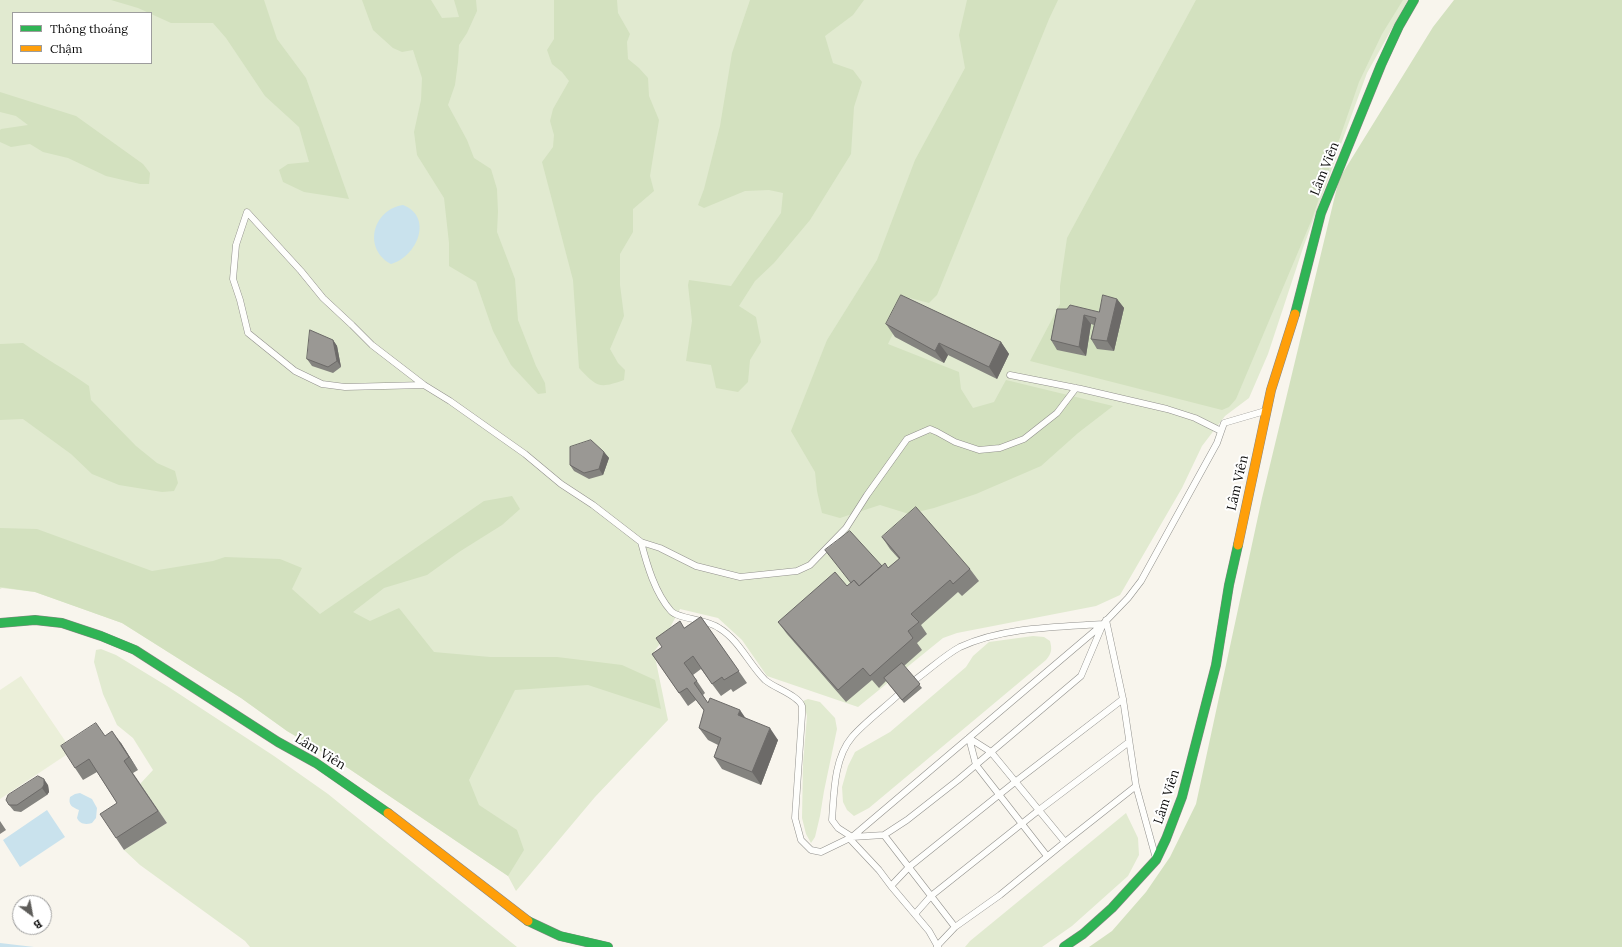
<!DOCTYPE html>
<meta charset="utf-8">
<style>
body{margin:0}
#map{position:relative;width:1622px;height:947px;overflow:hidden;background:#f8f5ed;font-family:Lora,serif}
canvas{display:block}
.legend{position:absolute;left:12px;top:12px;width:140px;height:52px;box-sizing:border-box;background:#fff;border:1px solid #9d9d9d;margin:0;padding:5px 7px;list-style:none;font-size:12px;color:#0a0a0a}
.legend li{display:flex;align-items:center;gap:8px;height:20px}
.legend b{width:20px;border:1px solid #9d9d9d}
.north{position:absolute;left:12px;top:895px;width:40px;height:40px;box-sizing:border-box;background:#fff;border:1px solid #9d9d9d;border-radius:50%;rotate:148deg;font-size:11px;font-weight:700;line-height:16px;text-align:center;color:#0a0a0a}
.north::after{content:'';display:block;margin:auto;width:14px;height:18px;background:#5d5c59;clip-path:polygon(50% 0,100% 100%,50% 72%,0 100%)}
</style>
<div id="map">
<canvas width="1622" height="947"></canvas>
<ul class="legend">
<li><b style="height:5px;background:#30b455"></b>Thông thoáng</li>
<li><b style="height:5px;background:#ff9f0a"></b>Chậm</li>
</ul>
<div class="north">B</div>
</div>
<script>
const context = document.querySelector('canvas').getContext('2d');
context.lineJoin = 'round';
function fillPath(path, color) {
  context.fillStyle = color;
  context.fill(path, 'evenodd');
}
function stroke(path, color, width, dash) {
  context.strokeStyle = color;
  context.lineWidth = width;
  context.lineCap = dash ? 'butt' : 'round';
  context.setLineDash(dash || []);
  context.stroke(path);
}
function label(font, color, halo, rows, align = 'center') {
  context.font = font + ' Lora,serif';
  context.lineWidth = 4;
  context.setLineDash([]);
  context.textBaseline = 'middle';
  context.strokeStyle = halo;
  context.fillStyle = color;
  for (const [text, x, y, turn = 0] of rows) {
    context.save();
    context.translate(x, y);
    context.rotate((+turn || 0) * Math.PI / 180);
    context.textAlign = isNaN(turn) ? turn : align;
    if (halo) context.strokeText(text, 0, 0);
    context.fillText(text, 0, 0);
    context.restore();
  }
}
const green = new Path2D(`
 M0,0H1408L1367,73L1303,248L1268,354L1249,398L1225,416L1202,446L1182,488L1120,595L1096,606L957,633L943,638L858,707L767,676L742,640L718,618L680,609L666,635L654,652L668,720L595,797L516,891L508,876L339,762L287,731L241,698L122,623L35,592L2,588L0,589ZM13,13H151V63H13Z
 M1033,636L1044,637L1050,641C1052,649 1052,653 1046,660L869,808L854,816L847,810L843,802L842,787L848,766L855,752L890,732L966,667L973,656L989,642Z
 M101,649L116,655L167,686L274,756L328,794L517,947H250L245,941L140,865L124,850L167,823L140,784L153,770L133,738L117,725L103,694L94,662L96,650Z
 M808,699L820,702L835,718L837,729L824,791L820,816L815,837L811,843L806,834L802,818L803,764L807,716L803,701Z
 M1126,813L1138,838L1139,855L1128,876L1072,926L1042,947H965L970,941Z`);
const forest = new Path2D(`
 M111,0H264L277,39L306,78L349,199L304,192L283,182L279,170L288,164L309,162L299,127L265,96L226,38L213,23H171L138,8Z
 M362,0H431L442,18L459,17L454,0H476L477,11L467,33L459,45L458,62L455,85L448,105L467,140L474,158L491,169L497,189L498,212L497,232L515,279L518,320L536,366L545,383L546,393L538,394L511,365L493,331L476,282L449,266V243L444,198L417,155L414,132L421,100L422,78L413,50L402,52L393,48L373,30Z
 M554,0H617L618,13L630,34L627,42L628,59L639,68L648,78L649,96L659,120L650,176L654,191L633,209V232L620,254V285L624,316L610,349L618,363L625,370L624,380C599,389 597,387 579,368L573,280L542,162L553,147L554,135L550,121L553,109L569,81L562,72L552,64L547,50L554,39Z
 M750,0H864L853,15L825,36L833,63L853,70L862,82L854,107L851,154L810,220L774,263L755,281L739,306L756,317L761,342L750,360L748,382L738,392L716,388L711,365L686,361L692,321L688,285L689,280L731,286L781,213L783,193L769,190L745,191L704,208L698,205L704,189L720,126L732,53Z
 M967,0H1058L1049,19L937,295L929,303L910,298L888,344L959,372L961,389L973,408L994,402L1006,380L1113,406L1078,433L1041,466L976,494L934,508L909,514L880,505L840,518L822,513L817,491L815,472L791,431L827,340L877,260L915,160L965,68L959,35Z
 M1196,0H1403L1382,34L1359,82L1312,219L1236,399L1229,407L1222,410L1030,361L1060,304V286L1067,238Z
 M1454,0H1622V947H1089L1112,931L1146,892L1170,857L1196,804L1262,498L1339,179L1433,27Z
 M0,92L76,116L143,164L150,173L149,184H140L106,176L68,158L43,152L30,144L11,147L0,142V130L1,129L28,125L16,116L0,112Z
 M23,343C44,358 67,370 89,386L91,400L136,446L157,463L175,471L178,483L174,491L162,492L119,485L92,474L71,454L23,419L0,420V344Z
 M512,496L520,509L502,525L459,552L427,575L384,588L353,612L370,621L399,608L434,652L490,657H557L622,665L655,680L661,709L588,685L515,690L469,780L479,805L517,830L524,850L508,876L339,762L287,731L241,698L122,623L35,592L0,587V528L37,529L152,571L213,561L225,557L280,559L302,568L292,589L320,614L484,501Z`);
const pitch = new Path2D(`
 M21,676L72,751L0,799V690Z`);
const water = new Path2D(`
 M403,205C434,217 417,257 391,264C363,249 372,210 403,205Z
 M80,793L92,799L97,808L96,818L92,823C85,825 80,824 77,818L79,810C72,807 68,805 70,797L75,794Z
 M47,810L65,837L20,867L3,840Z
 M0,943L34,947H0Z`);
const lane = new Path2D(`
 M1010,375L1081,389L1167,409L1195,418L1221,431
 M424,385L345,387L322,384L295,371L248,333L240,300L233,279L236,245L247,212L301,271L323,298L352,325L372,345L424,385L450,401L525,454L561,484L593,505L641,542L660,548L696,566L740,577L797,571L810,565L846,528L867,495L907,439L930,429L937,432L955,442L979,450L1000,448L1024,439L1057,413L1076,388
 M641,542C647,565 655,593 671,611C678,619 707,619 719,628C739,640 749,664 765,680C774,688 798,695 802,706C802,709 802,713 802,715L795,818L801,840L811,850L821,852L852,837L1103,624L1128,598L1141,581L1217,443L1224,423L1265,411
 M1106,620L1123,699L1136,786L1155,855
 M898,695C884,708 864,723 852,737C834,758 834,793 832,820L838,828L852,837L884,835L907,820L958,780L1081,676L1103,624C1056,627 1003,627 960,647C945,655 930,669 915,680
 M969,738L976,765L1047,856
 M969,738L991,752L1065,842
 M884,835L955,927
 M849,838L879,870L891,886L929,931L938,947
 M891,886L909,867L1015,782L1123,699
 M915,914L931,896L1039,810L1129,742
 M937,946L955,927L1000,895L1065,842L1136,786`);
const fast = new Path2D(`
 M1295,314L1321,213L1381,65L1399,26L1414,0
 M0,623L35,620L62,623L101,636L135,650L278,742L316,763L388,813
 M528,921L560,936L608,947
 M1064,947L1083,934L1112,908L1156,860L1166,839L1182,797L1216,665L1229,585L1238,545`);
const slow = new Path2D(`
 M1238,545L1271,390L1295,314
 M388,813L528,921`);
const wall = new Path2D(`
 M1117,299L1124,308L1114,351L1097,349L1091,339L1094,325L1091,324L1086,356L1057,350L1051,340L1057,309L1099,312Z
 M886,324L1001,342L1009,354L997,379L948,355L944,363L895,337Z
 M333,340L337,346L341,367L333,373L312,366L307,359Z
 M604,452L609,458L603,475L589,479L574,471L570,465Z
 M882,537L970,569L979,581L962,596L958,592L921,625L927,634L917,643L922,650L904,666L922,688L904,703L886,681L879,688L872,680L846,702L787,634L778,622L847,586L851,583L882,566L888,568L899,559L890,549Z
 M701,617L747,683L733,692L731,689L721,696L701,669L693,675L705,693L703,695L708,703L746,718L778,740L761,785L722,769L714,757L718,745L708,740L699,728L704,711L696,700L688,706L652,654L662,647L684,628Z
 M105,736L121,743L138,770L133,773L167,823L124,850L116,838L117,803L97,772L83,780L75,768Z
 M48,785L49,792L47,795L21,812L14,811L9,805Z
 M0,821L6,830L0,834Z`);
const shadedWall = new Path2D(`
 M1117,299L1124,308L1114,351L1107,341Z
 M1084,315L1091,324L1086,356L1079,347Z
 M333,340L337,346L341,367L337,361Z
 M1001,342L1009,354L997,379L989,367Z
 M939,343L948,355L944,363L935,351Z
 M604,452L609,458L603,475L599,469Z
 M740,710L749,723L738,715Z
 M770,728L778,740L761,785L752,772Z
 M112,731L121,743L138,770L129,757Z
 M44,779L48,785L49,792L47,795L42,788Z`);
const building = new Path2D(`
 M901,295L1001,342L989,367L939,343L935,351L886,324Z
 M1103,295L1117,299L1107,341L1091,339L1096,318L1084,315L1079,347L1051,340L1057,309H1067L1070,305L1099,312Z
 M310,330L333,340L337,361L328,367L307,359Z
 M591,440L604,452L599,469L584,473L570,465V447Z
 M916,507L970,569L953,584L950,580L911,614L919,622L908,631L913,638L870,676L863,668L838,690L778,622L835,572L847,586L854,580L859,586L885,563L888,568L900,558L882,537Z
 M850,531L882,566L859,586L854,580L851,583L825,550Z
 M701,617L739,671L724,680L722,677L712,684L693,656L684,663L697,681L694,683L708,703L710,698L740,710L738,715L770,728L752,772L714,757L721,738L699,728L704,710L687,688L679,693L652,654L662,647L656,638L680,621L684,628Z
 M902,663L920,684L902,700L884,678Z
 M96,723L105,736L112,731L129,757L124,761L158,811L116,838L100,814L117,803L89,759L75,768L61,746Z
 M38,776L44,779V785L42,788L17,805H9L6,800L8,795Z`);
const streetNames = [
 ["Lâm Viên",1325,169,-68],
 ["Lâm Viên",1238,483,-77],
 ["Lâm Viên",320,752,31],
 ["Lâm Viên",1167,797,-72]
];
fillPath(green, '#e1ead0');
fillPath(forest, '#d3e1bf');
fillPath(pitch, '#ebefd9');
fillPath(water, '#c9e2ed');
stroke(lane, '#91908c', 7);
stroke(fast, '#888683', 10);
stroke(slow, '#888683', 10);
stroke(lane, '#fefefc', 6);
stroke(fast, '#30b455', 9);
stroke(slow, '#ff9f0a', 9);
fillPath(wall, '#84837f');
fillPath(shadedWall, '#6c6a68');
fillPath(building, '#9a9894');
stroke(building, '#6c6a68', 1);
label('13px', '#0a0a0a', '#fff', streetNames);
</script>
